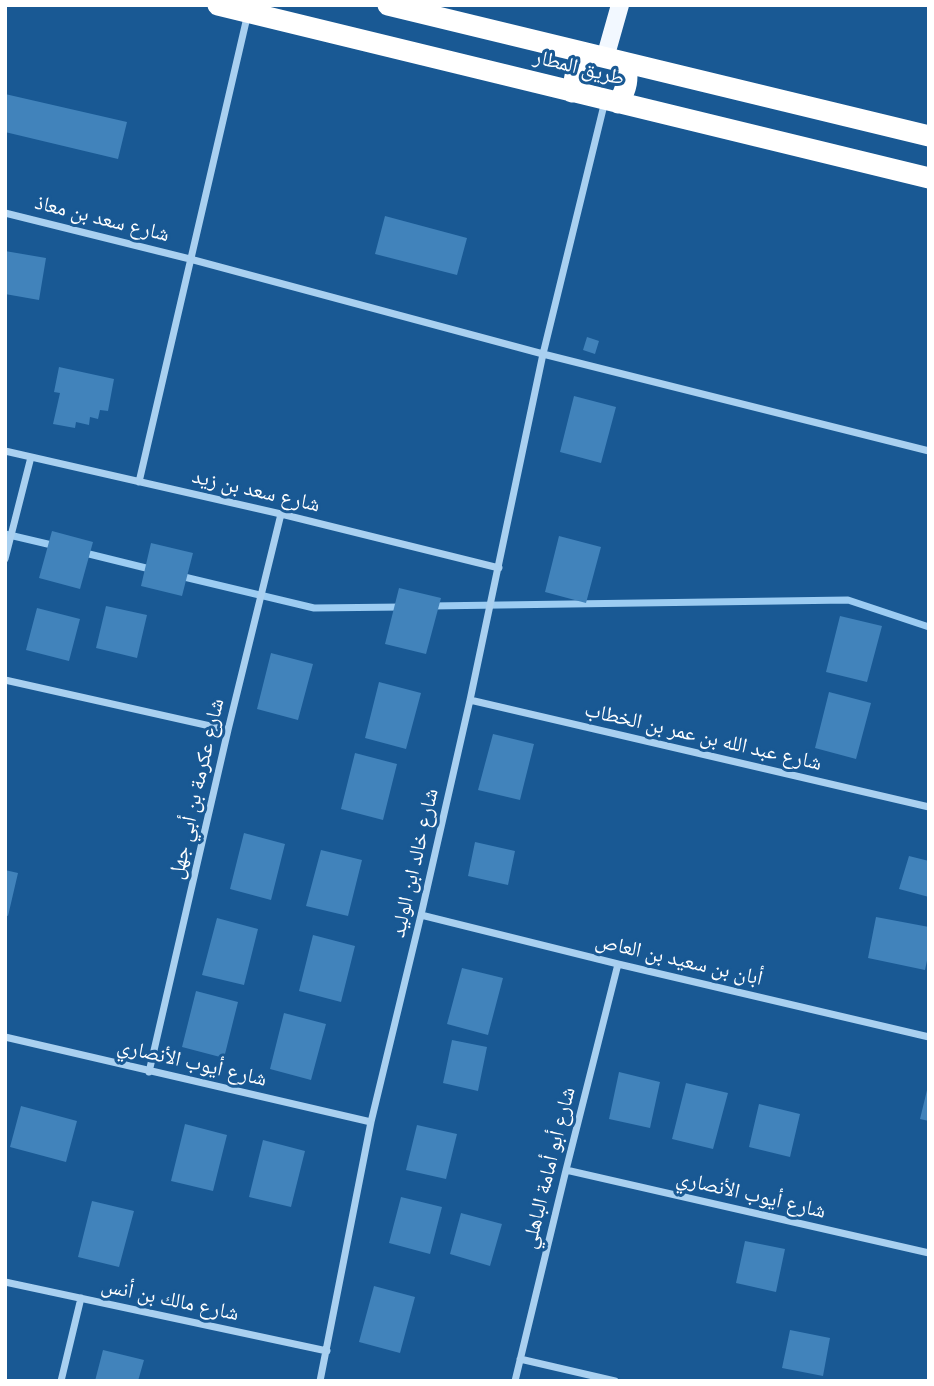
<!DOCTYPE html>
<meta charset="utf-8">
<style>
body{margin:0}
#map{position:relative;width:934px;height:1386px;overflow:hidden;background:#195994;font-family:Karla,sans-serif}
canvas{display:block}
.frame{position:absolute;inset:0;border:7px solid #fff;pointer-events:none}
</style>
<div id="map">
<canvas width="934" height="1386"></canvas>
<div class="frame"></div>
</div>
<script>
const context = document.querySelector('canvas').getContext('2d');
context.lineJoin = 'round';
function stroke(path, color, width, dash) {
  context.strokeStyle = color;
  context.lineWidth = width;
  context.lineCap = dash ? 'butt' : 'round';
  context.setLineDash(dash || []);
  context.stroke(path);
}
function fillPath(path, color) {
  context.fillStyle = color;
  context.fill(path, 'evenodd');
}
function label(font, color, halo, rows, align = 'center') {
  context.font = font + ' Karla,"Noto Naskh Arabic",sans-serif';
  context.lineWidth = 6;
  context.setLineDash([]);
  context.textBaseline = 'middle';
  context.strokeStyle = halo;
  context.fillStyle = color;
  for (const [text, x, y, turn = 0] of rows) {
    context.save();
    context.translate(x, y);
    context.rotate((+turn || 0) * Math.PI / 180);
    context.textAlign = isNaN(turn) ? turn : align;
    if (halo) context.strokeText(text, 0, 0);
    context.fillText(text, 0, 0);
    context.restore();
  }
}
const stream = new Path2D(`
 M5,534L56,546
 M81,552L154,570
 M180,576L314,608L402,607
 M431,606L848,600L929,627`);
const building = new Path2D(`
 M5,94L127,122L118,159L5,132Z
 M385,216L467,238L457,275L375,254Z
 M5,251L46,258L39,300L5,294Z
 M587,337L599,341L595,354L583,350Z
 M59,367L114,379L108,411L100,410L98,419L90,417L89,425L76,422L75,428L53,424L60,393L54,392Z
 M574,396L616,407L601,463L560,452Z
 M52,531L93,542L80,589L39,578Z
 M559,536L601,547L586,603L545,592Z
 M151,543L193,553L182,596L141,586Z
 M399,588L441,598L426,654L385,644Z
 M106,606L147,615L137,658L96,648Z
 M37,608L80,619L69,661L26,650Z
 M840,616L882,626L867,682L826,672Z
 M271,653L313,664L298,720L257,709Z
 M379,682L421,693L406,749L365,738Z
 M829,692L871,703L856,759L815,748Z
 M493,734L534,744L520,800L478,790Z
 M355,753L397,764L383,820L341,809Z
 M244,833L285,844L271,900L230,889Z
 M475,842L515,851L508,885L468,876Z
 M321,850L362,860L348,916L306,906Z
 M909,856L929,861V897L899,889Z
 M5,870L18,873L8,916L5,915Z
 M876,917L929,927V951L925,970L868,958Z
 M217,918L258,929L244,985L202,975Z
 M313,935L355,946L341,1002L299,991Z
 M462,968L503,978L488,1035L447,1024Z
 M196,991L238,1002L224,1058L182,1047Z
 M284,1013L326,1024L311,1080L270,1069Z
 M452,1040L487,1047L478,1091L443,1083Z
 M619,1072L660,1082L650,1128L609,1119Z
 M686,1083L728,1093L713,1149L672,1139Z
 M928,1086H929V1121L920,1119Z
 M759,1104L800,1114L790,1157L749,1147Z
 M21,1106L77,1121L66,1162L10,1147Z
 M185,1124L227,1135L213,1191L171,1181Z
 M417,1125L457,1134L446,1179L406,1170Z
 M263,1140L305,1151L291,1207L249,1197Z
 M401,1197L442,1207L430,1254L389,1243Z
 M92,1201L134,1211L119,1267L78,1257Z
 M461,1213L502,1224L490,1266L450,1254Z
 M745,1241L785,1249L776,1292L736,1283Z
 M374,1286L415,1297L400,1353L359,1342Z
 M790,1330L830,1338L823,1376L782,1368Z
 M103,1350L144,1360L138,1381H95Z`);
const street = new Path2D(`
 M5,213L190,259L543,354L929,451
 M5,451L281,514L499,568
 M139,482L248,13
 M5,559L31,457
 M5,680L228,730
 M470,700L929,807
 M421,915L618,964L929,1037
 M5,1037L371,1122
 M149,1072L228,730L281,514
 M566,1170L929,1253
 M5,1282L327,1351
 M520,1359L615,1381
 M61,1381L81,1298
 M320,1381L371,1122L421,915L470,700L543,354L605,101
 M515,1381L566,1170L618,964`);
const primary = new Path2D(`
 M605,58L620,5`);
const highway = new Path2D(`
 M218,5L929,178
 M388,5L929,136
 M572,92L576,71L586,53
 M618,103C627,89 629,78 625,63`);
const streetNames = [
 ["طريق المطار",579,68,14],
 ["شارع سعد بن معاذ",102,219,14],
 ["شارع سعد بن زيد",256,491,13],
 ["شارع عبد الله بن عمر بن الخطاب",703,737,13],
 ["شارع عكرمة بن أبي جهل",197,789,-77],
 ["شارع خالد ابن الوليد",415,863,-77],
 ["أبان بن سعيد بن العاص",679,960,13],
 ["شارع أيوب الأنصاري",192,1063,13],
 ["شارع أبو أمامة الباهلي",549,1168,-76],
 ["شارع أيوب الأنصاري",751,1195,13],
 ["شارع مالك بن أنس",170,1300,12]
];
stroke(stream, '#9cccf2', 7);
fillPath(building, '#4183bb');
stroke(street, '#a9d0f0', 7);
stroke(primary, '#f2f8ff', 18);
stroke(highway, '#fff', 21);
label('21px', '#fff', '#195994', streetNames);
</script>
